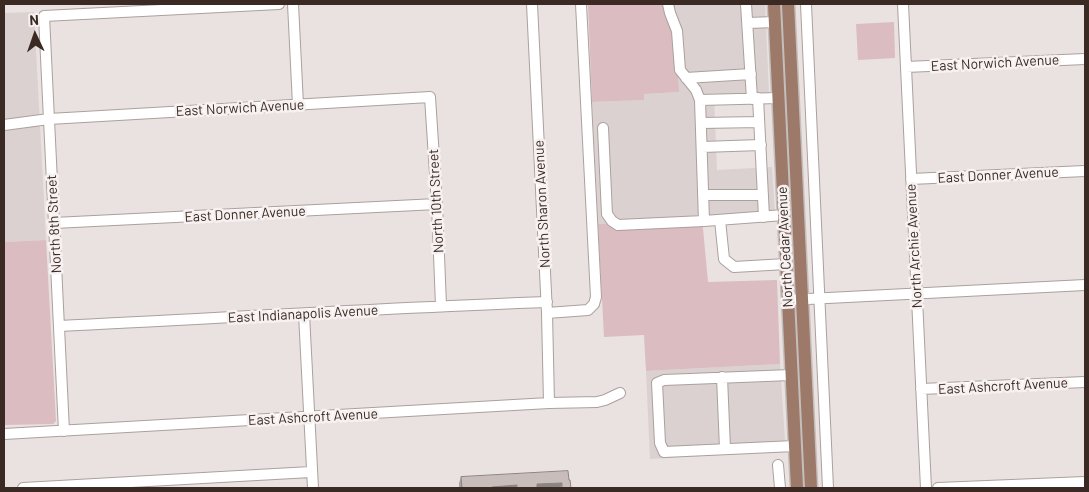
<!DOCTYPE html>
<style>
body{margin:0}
#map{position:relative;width:1089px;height:492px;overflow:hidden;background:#eae2e1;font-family:Barlow,sans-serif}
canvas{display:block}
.frame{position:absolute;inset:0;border:5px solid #3a2a23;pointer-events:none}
.north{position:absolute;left:10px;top:10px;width:50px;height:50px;-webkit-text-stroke:4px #f7f2f1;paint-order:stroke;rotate:357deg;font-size:14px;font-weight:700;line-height:20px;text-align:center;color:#3a2a23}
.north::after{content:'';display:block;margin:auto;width:18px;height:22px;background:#3a2a23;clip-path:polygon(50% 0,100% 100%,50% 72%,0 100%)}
</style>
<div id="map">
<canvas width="1089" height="492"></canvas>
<div class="frame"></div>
<div class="north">N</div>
</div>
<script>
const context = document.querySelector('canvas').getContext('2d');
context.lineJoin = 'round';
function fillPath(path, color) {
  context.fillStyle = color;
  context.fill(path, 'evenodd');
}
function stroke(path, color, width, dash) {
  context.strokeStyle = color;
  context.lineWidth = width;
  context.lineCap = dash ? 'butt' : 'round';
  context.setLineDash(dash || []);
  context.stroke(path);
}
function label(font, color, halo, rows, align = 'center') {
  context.font = font + ' Barlow,sans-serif';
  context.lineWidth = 5;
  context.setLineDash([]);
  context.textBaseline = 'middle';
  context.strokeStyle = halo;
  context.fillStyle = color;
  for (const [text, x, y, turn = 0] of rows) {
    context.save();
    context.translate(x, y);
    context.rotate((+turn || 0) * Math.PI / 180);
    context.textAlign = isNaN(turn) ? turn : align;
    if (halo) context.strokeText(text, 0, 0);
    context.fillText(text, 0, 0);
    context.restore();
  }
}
const built = new Path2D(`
 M675,4H765L769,93L714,96L717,170L772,167L775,214L598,224L592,102L643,100V94L679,92Z
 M34,12L46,240L4,242V13Z
 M780,364L785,440L771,452L650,459L646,371Z`);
const green = new Path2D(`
 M588,4H675L679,92L644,94V100L592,102Z
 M894,22L895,58L858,60L856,24Z
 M702,218L708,282L777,280L780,364L646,371L644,335L604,337L598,224Z
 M46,240L56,421L53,424L4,425V242Z`);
const minor = new Path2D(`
 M293,4L298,105
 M532,4L547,313L549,403
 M668,4L670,13L677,31L680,70L696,90L700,100L704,221
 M746,4L752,99
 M806,4L828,488
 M903,4L926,488
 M748,23L775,22
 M906,67L1085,59
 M686,78L751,74
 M758,98L764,217
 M700,100L779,98
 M701,123L759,122
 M4,125L49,119L430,97L437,204L441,306
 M603,128L607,214L612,221L618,225L704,221L784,215
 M702,147L761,145
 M911,179L1085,171
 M703,195H763
 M720,220L724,259L734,267L786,264
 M54,223L437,204
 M788,300L1085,285
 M547,313L588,310L594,304L596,297L581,4
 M304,314L313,488
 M59,326C222,318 384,308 547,302
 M791,375L664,380L657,383L660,443L664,452L795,446
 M722,377L725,449
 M921,389L1085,382
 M64,431L44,16L279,4
 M4,434L549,403L597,402L605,400L620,393
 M778,465L780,488
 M23,488L311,472
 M938,488L1085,482`);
const major = new Path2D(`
 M774,4L797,488
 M788,4L811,488`);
const wall = new Path2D(`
 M461,477L569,480L571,488H459V483Z`);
const shadedWall = new Path2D(`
 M562,483L560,488H535L537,484Z
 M517,485L516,488H492V487Z`);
const building = new Path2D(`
 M568,471L569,480H570L571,488H562V483L537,484V488H517V485L492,487V488H462L461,477Z`);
const streetNames = [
 ["East Norwich Avenue",995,63,-3],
 ["East Norwich Avenue",240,108,-3],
 ["East Donner Avenue",998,175,-3],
 ["North 10th Street",436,201,-93],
 ["North Sharon Avenue",542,204,-93],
 ["East Donner Avenue",245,214,-3],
 ["North 8th Street",54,224,-93],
 ["North Archie Avenue",914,246,-93],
 ["North Cedar Avenue",785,247,-93],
 ["East Indianapolis Avenue",303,314,-3],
 ["East Ashcroft Avenue",1003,386,-3],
 ["East Ashcroft Avenue",313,417,-3]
];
fillPath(built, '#dad1d0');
fillPath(green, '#dabcc1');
stroke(minor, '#aba09d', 12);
stroke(major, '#c4bfbd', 15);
stroke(minor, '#fff', 10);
stroke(major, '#9c7969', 12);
fillPath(wall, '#aca3a0');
fillPath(shadedWall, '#8c8482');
fillPath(building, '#c8bdba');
stroke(building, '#8c8482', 1);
label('14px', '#3a2a23', '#f7f2f1', streetNames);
</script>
